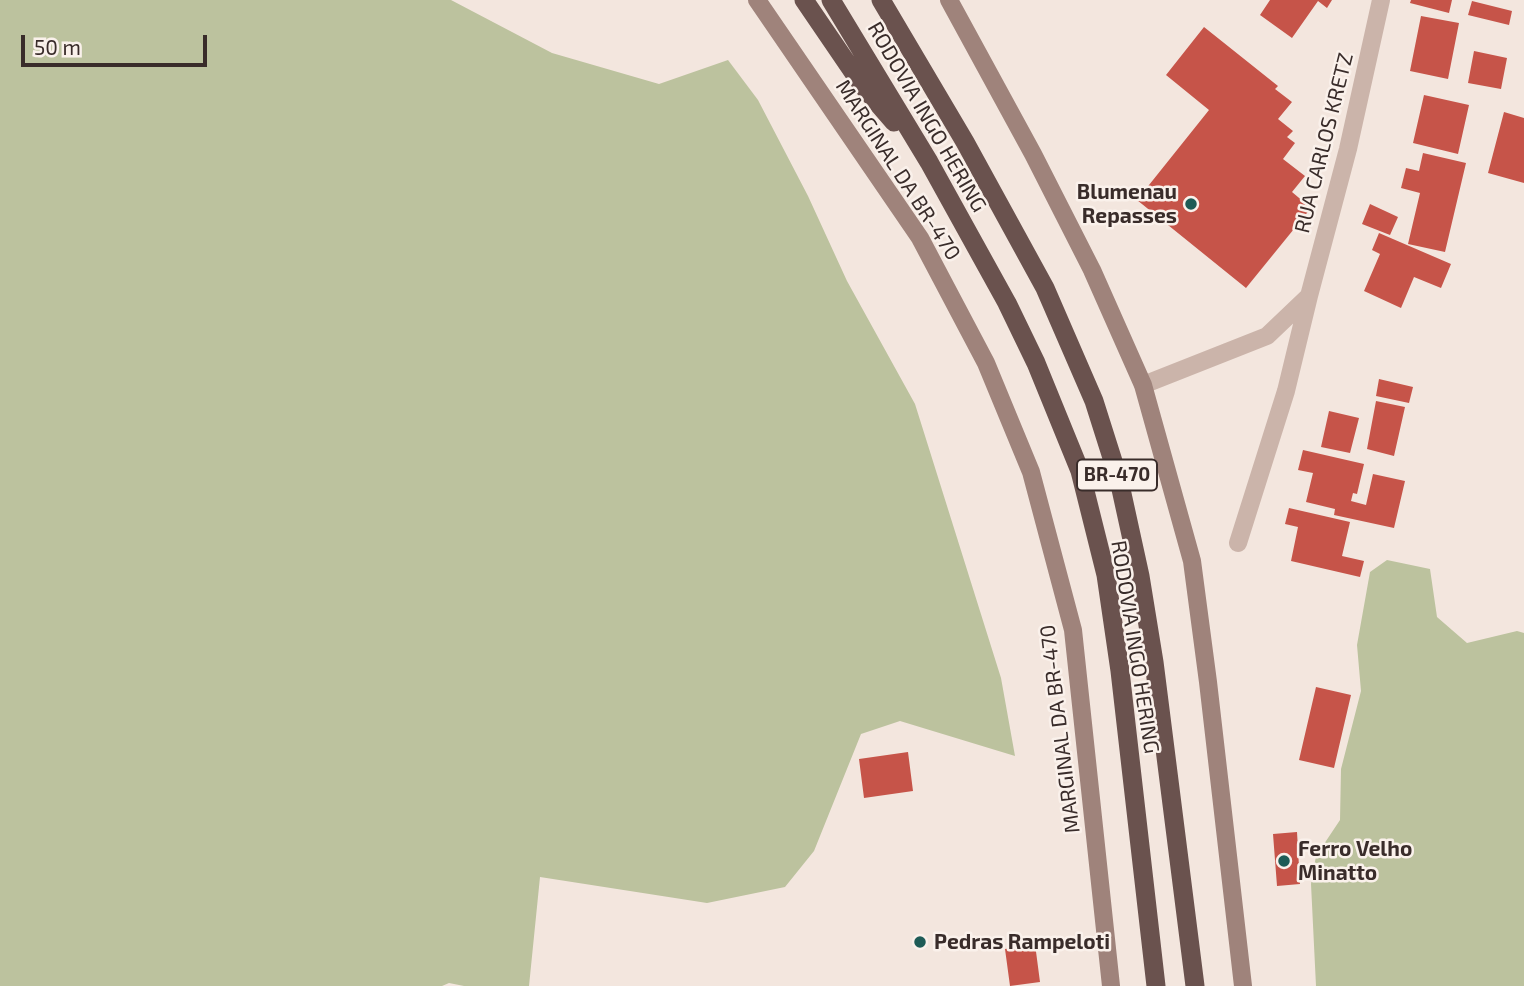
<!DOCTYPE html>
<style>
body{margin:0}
#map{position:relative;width:1524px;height:986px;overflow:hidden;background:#f3e6de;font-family:"Exo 2",sans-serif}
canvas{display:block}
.scale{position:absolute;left:21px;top:35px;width:186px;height:32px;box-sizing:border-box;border:4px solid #392c2a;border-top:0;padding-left:9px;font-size:21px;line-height:24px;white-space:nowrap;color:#392c2a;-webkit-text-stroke:5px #faf1eb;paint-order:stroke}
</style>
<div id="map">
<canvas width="1524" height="986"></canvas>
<div class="scale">50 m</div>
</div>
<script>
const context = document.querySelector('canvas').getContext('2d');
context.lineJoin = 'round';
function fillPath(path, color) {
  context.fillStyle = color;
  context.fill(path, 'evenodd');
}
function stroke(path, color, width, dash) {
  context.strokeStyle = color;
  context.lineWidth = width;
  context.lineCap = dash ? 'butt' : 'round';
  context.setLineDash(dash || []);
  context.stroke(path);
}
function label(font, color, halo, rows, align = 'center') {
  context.font = font + ' "Exo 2",sans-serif';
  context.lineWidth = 5;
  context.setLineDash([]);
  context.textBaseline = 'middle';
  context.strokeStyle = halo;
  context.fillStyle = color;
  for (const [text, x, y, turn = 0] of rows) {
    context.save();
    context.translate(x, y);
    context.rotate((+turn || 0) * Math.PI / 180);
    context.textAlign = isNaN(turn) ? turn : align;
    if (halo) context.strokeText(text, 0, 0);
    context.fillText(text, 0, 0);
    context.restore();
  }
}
const green = new Path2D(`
 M0,0H451L552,53L659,84L728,60L758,100L808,196L847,281L915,404L1001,678L1015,756L900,721L861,734L814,851L785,887L707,903L540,877L529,986H464L449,983L442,986H0Z
 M1387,560L1430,569L1437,617L1467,643L1517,631L1524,633V986H1316L1311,884L1316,856L1340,820L1341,769L1361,691L1357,645L1370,572Z`);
const building = new Path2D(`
 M1270,0H1332L1327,8L1318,1L1292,38L1260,15Z
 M1411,0H1452L1449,13L1410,3Z
 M1472,1L1512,11L1509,25L1468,15Z
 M1421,16L1459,23L1448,79L1410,71Z
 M1204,27L1278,86L1275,89L1292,102L1278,119L1293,131L1287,137L1295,143L1283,159L1305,176L1292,192L1311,208L1246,288L1137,200L1209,110L1166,75Z
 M1474,51L1507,58L1501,89L1468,83Z
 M1424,95L1469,105L1458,154L1413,143Z
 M1504,112L1524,118V183L1488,173Z
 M1423,153L1466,163L1445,252L1408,244L1420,193L1401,188L1406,168L1419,171Z
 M1370,204L1398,217L1390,235L1362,224Z
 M1379,233L1451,264L1441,288L1414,277L1401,308L1364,291L1380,254L1372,250Z
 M1379,379L1413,387L1409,403L1376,396Z
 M1376,401L1405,407L1394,456L1367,449Z
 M1329,411L1359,418L1350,453L1321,447Z
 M1303,450L1364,464L1357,494L1353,493L1351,501L1366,505L1373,474L1405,481L1394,528L1334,515L1335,509L1306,502L1313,473L1298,470Z
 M1289,508L1350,522L1342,556L1364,561L1360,577L1291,561L1298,527L1285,524Z
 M1316,687L1351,695L1334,768L1299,760Z
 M908,752L913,791L864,798L859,759Z
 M1297,832L1300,884L1277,886L1273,834Z
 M1035,944L1040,982L1010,986L1005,949Z`);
const minor = new Path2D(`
 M1143,385L1267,336L1309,296
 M1238,543L1286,391L1309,296L1348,149L1381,0`);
const secondary = new Path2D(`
 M757,0L920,238L986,363L1031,472L1073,630L1111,986
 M949,0L1033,154L1092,270L1143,385L1192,561L1208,682L1243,986`);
const trunk = new Path2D(`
 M804,0L862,85L894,122
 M831,0L929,162L1007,303L1036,363L1080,471L1106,575L1120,671L1156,986
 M881,0L965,142L1045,288L1094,401L1119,480L1140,576L1154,662L1195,986`);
const markers = [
 [1191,204,7,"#1e5b56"],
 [1284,861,7,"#1e5b56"],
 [920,942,7,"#1e5b56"]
];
const shields = [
 [1117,475,80]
];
const shieldNames = [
 ["BR-470",1117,475]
];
const streetNames = [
 ["RODOVIA INGO HERING",927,117,60],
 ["RUA CARLOS KRETZ",1324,143,-76],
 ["MARGINAL DA BR-470",898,170,57],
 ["RODOVIA INGO HERING",1135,647,81],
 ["MARGINAL DA BR-470",1060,729,-97]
];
const poiNames = [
 ["Blumenau",1177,192,"right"],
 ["Repasses",1177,216,"right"],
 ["Ferro Velho",1298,849],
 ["Minatto",1298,873],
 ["Pedras Rampeloti",934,942]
];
fillPath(green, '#bcc29e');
fillPath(building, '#c65449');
stroke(minor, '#cbb4aa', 18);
stroke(secondary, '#9f837b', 18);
stroke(trunk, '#6a524e', 19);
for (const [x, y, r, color] of markers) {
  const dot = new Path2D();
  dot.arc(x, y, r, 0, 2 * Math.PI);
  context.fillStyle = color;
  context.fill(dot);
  stroke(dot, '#faf1eb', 2.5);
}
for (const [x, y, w] of shields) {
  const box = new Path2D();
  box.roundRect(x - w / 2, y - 15.5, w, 31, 5);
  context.fillStyle = '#faf1eb';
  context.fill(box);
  stroke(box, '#392c2a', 2);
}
label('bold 19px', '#392c2a', null, shieldNames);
label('21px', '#392c2a', '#faf1eb', streetNames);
label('bold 21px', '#392c2a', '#faf1eb', poiNames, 'left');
</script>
